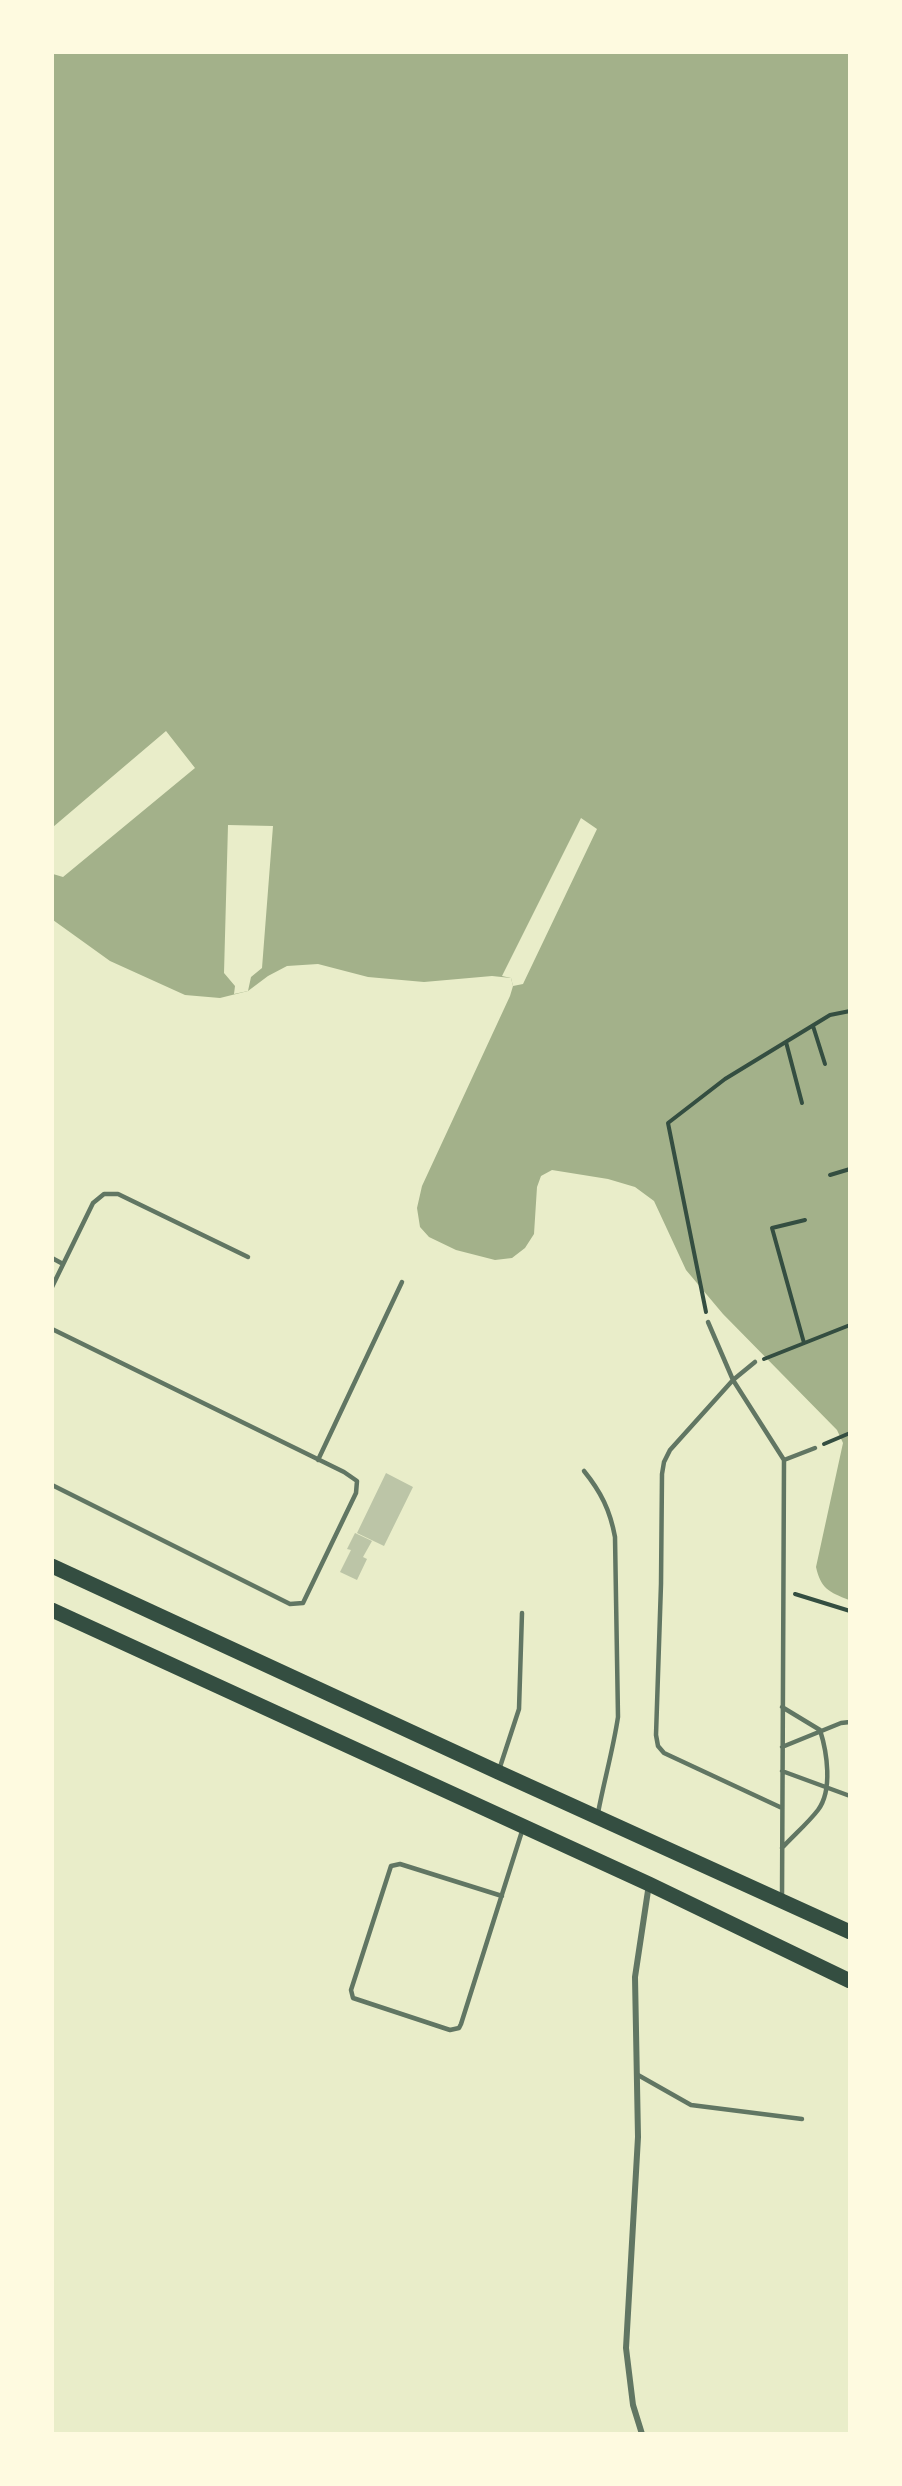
<!DOCTYPE html>
<style>
body{margin:0}
#map{position:relative;width:902px;height:2486px;overflow:hidden;background:#e9edc9;font-family:Overpass,sans-serif}
canvas{display:block}
.frame{position:absolute;inset:0;border:54px solid #fefae0;pointer-events:none}
</style>
<div id="map">
<canvas width="902" height="2486"></canvas>
<div class="frame"></div>
</div>
<script>
const context = document.querySelector('canvas').getContext('2d');
context.lineJoin = 'round';
function fillPath(path, color) {
  context.fillStyle = color;
  context.fill(path, 'evenodd');
}
function stroke(path, color, width, dash) {
  context.strokeStyle = color;
  context.lineWidth = width;
  context.lineCap = dash ? 'butt' : 'round';
  context.setLineDash(dash || []);
  context.stroke(path);
}
const water = new Path2D(`
 M53,53H849V1600C829,1592 821,1589 816,1567L843,1443L837,1430L723,1314L686,1270L654,1201L635,1187L608,1179L552,1170L541,1176L537,1187L534,1234L525,1248L512,1258L495,1260L456,1250L429,1237L420,1227L417,1208L422,1186L510,996L513,986L511,978L492,976L424,982L368,977L318,964L287,966L268,976L248,991L220,998L185,995L110,961L53,920Z`);
const pier = new Path2D(`
 M166,731L195,768L63,877L53,874V827Z
 M581,818L597,829L523,984L513,986L511,978L502,976Z
 M228,825L273,826L262,968L251,977L248,991L234,994L235,986L224,973Z`);
const building = new Path2D(`
 M386,1473L413,1487L384,1546L357,1533Z
 M355,1533L372,1541L363,1557L367,1559L357,1580L340,1572L351,1550L347,1549Z`);
const path = new Path2D(`
 M813,1026L825,1064
 M786,1042L802,1103
 M830,1175L850,1169
 M706,1312L668,1123L725,1079L830,1015L850,1011
 M804,1343L772,1228L805,1220
 M764,1359L850,1325
 M824,1444L850,1433
 M795,1594L850,1611`);
const service = new Path2D(`
 M52,1258L63,1264
 M52,1287L93,1203L104,1194H118L248,1257
 M708,1322L733,1380L755,1362
 M52,1329L344,1472L357,1481L356,1493L303,1603L290,1604L52,1485
 M318,1460L402,1282
 M584,1471C601,1492 610,1510 615,1537L618,1717C613,1750 604,1781 598,1813
 M782,1747L841,1723L850,1722
 M499,1770L519,1709L522,1613
 M782,1771L850,1796
 M782,1808L664,1753L658,1746L656,1735L661,1584L662,1474L664,1462L670,1450L733,1380L784,1460L815,1448
 M782,1848C794,1835 808,1823 818,1810C833,1790 827,1752 820,1730L782,1707
 M502,1896L400,1864L391,1866L351,1990L353,1998L450,2030L459,2028L461,2024L523,1828
 M782,1898L784,1460
 M638,2075L691,2105L802,2119`);
const minor = new Path2D(`
 M642,2434L633,2405L626,2348L638,2137L635,1977L649,1884`);
const primary = new Path2D(`
 M52,1566L498,1772L850,1932
 M52,1610L649,1884L850,1981`);
fillPath(water, '#a3b18a');
fillPath(pier, '#e9edc9');
fillPath(building, '#bcc5a7');
stroke(path, '#344e41', 4);
stroke(service, '#617663', 4.5);
stroke(minor, '#617663', 6);
stroke(primary, '#344e41', 15);
</script>
